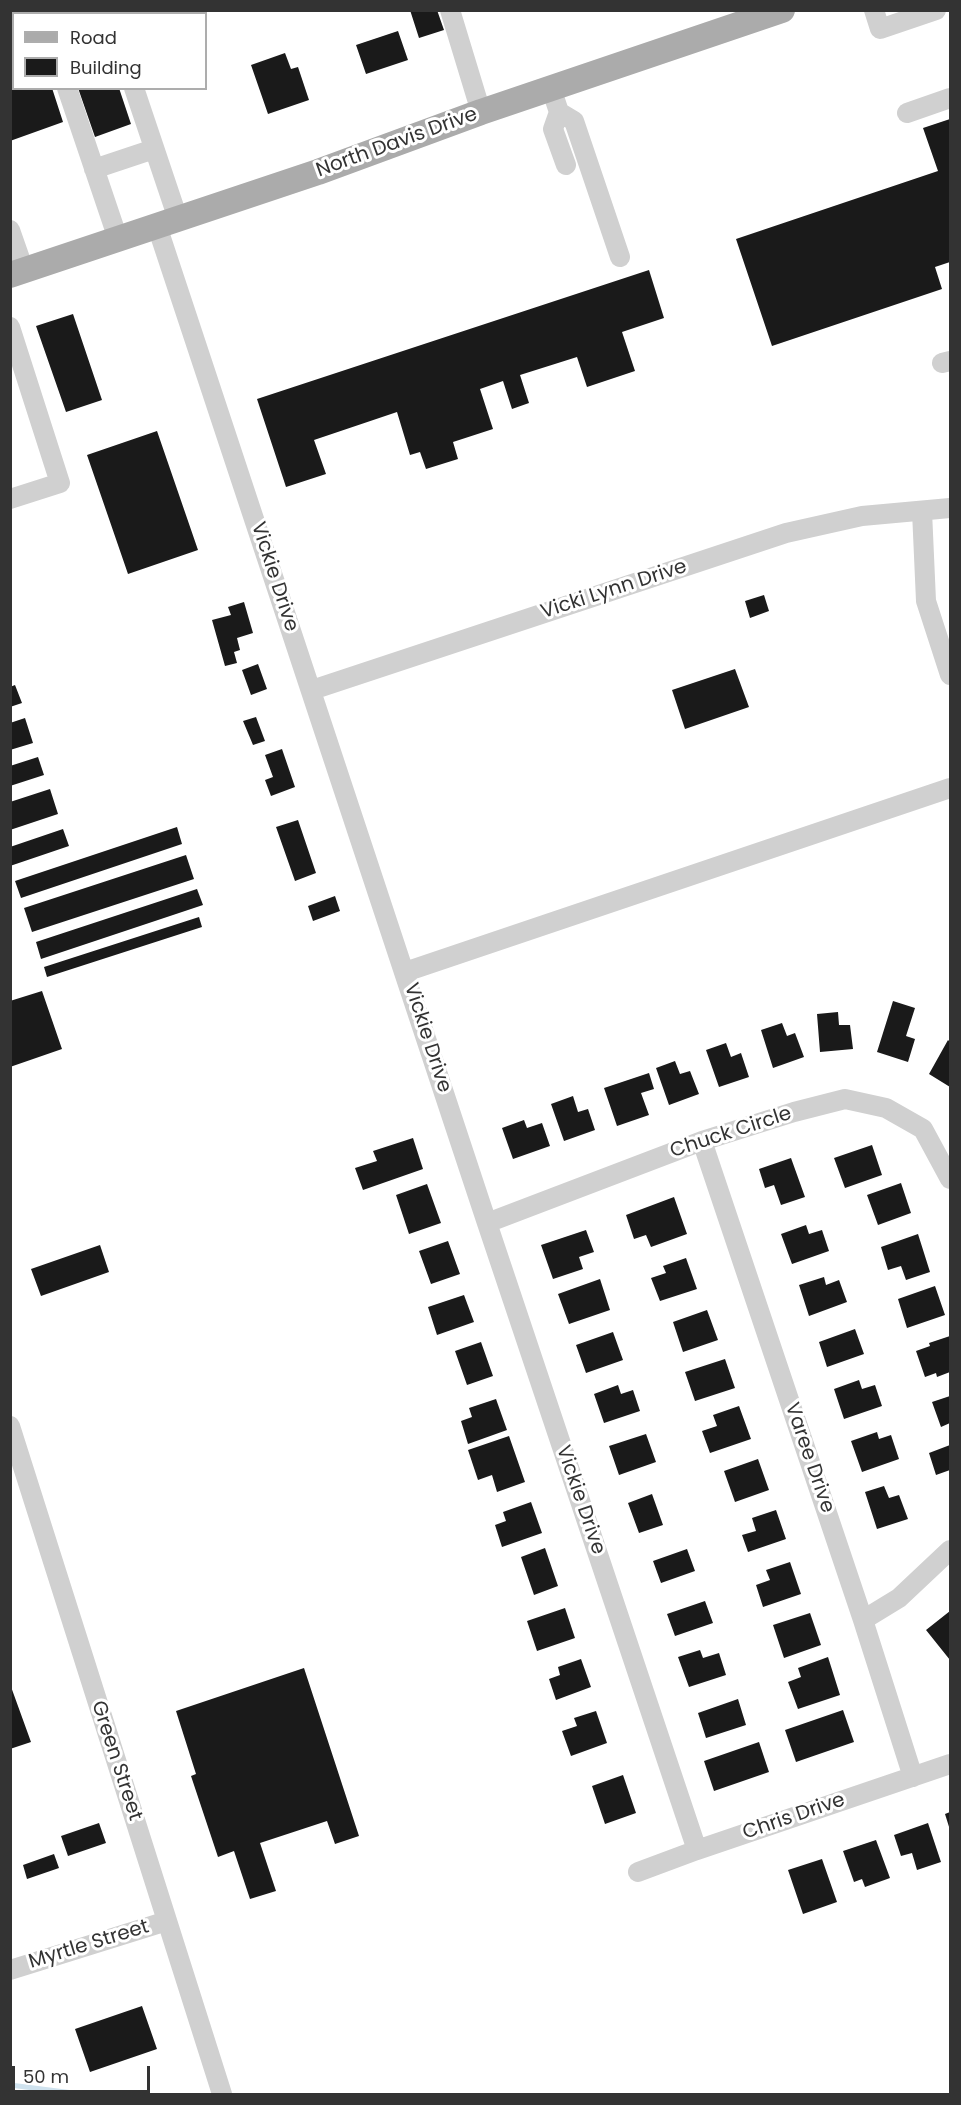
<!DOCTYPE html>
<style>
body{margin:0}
#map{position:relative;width:961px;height:2105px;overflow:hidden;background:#fff;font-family:Poppins,sans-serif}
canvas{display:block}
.frame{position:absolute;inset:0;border:12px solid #333;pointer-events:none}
.legend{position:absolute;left:12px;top:12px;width:195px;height:78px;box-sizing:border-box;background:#fff;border:2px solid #adadad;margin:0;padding:8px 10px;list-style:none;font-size:18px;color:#333}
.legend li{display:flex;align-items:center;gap:12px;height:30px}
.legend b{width:30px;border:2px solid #adadad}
.scale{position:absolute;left:12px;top:2066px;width:138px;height:27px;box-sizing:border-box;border:3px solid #333;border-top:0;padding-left:8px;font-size:18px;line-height:21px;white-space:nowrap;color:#333;-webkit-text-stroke:4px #fff;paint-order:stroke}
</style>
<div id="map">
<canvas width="961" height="2105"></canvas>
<div class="frame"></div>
<ul class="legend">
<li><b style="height:8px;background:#ababab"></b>Road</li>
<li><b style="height:16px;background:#1a1a1a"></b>Building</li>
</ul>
<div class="scale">50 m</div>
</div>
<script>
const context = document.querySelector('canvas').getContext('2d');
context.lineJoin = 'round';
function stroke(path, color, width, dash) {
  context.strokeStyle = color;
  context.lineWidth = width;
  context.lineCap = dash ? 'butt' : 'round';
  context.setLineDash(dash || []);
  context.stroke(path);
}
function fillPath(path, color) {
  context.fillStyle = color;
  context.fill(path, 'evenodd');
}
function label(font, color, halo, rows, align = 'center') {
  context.font = font + ' Poppins,sans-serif';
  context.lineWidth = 6;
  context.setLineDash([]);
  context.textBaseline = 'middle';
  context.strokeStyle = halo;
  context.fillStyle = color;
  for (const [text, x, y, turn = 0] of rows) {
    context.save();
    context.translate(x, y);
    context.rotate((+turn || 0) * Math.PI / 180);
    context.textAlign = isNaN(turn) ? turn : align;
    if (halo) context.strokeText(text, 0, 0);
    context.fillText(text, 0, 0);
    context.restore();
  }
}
const stream = new Path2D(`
 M10,2085L81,2094`);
const building = new Path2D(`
 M410,10H437L444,30L419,38Z
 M14,29V88H52L63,122L10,141V30Z
 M398,31L408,60L366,74L356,45Z
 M285,53L291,69L298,67L309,100L268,114L251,65Z
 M78,88H119L131,124L95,137Z
 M950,119V262L935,267L942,289L772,346L736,239L938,171L923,128Z
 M649,270L664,318L622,332L635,371L587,387L577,357L520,375L529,403L512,409L503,381L480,389L493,429L453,442L458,459L426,469L420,452L410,455L397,412L314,440L326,474L286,487L257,399Z
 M73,314L102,400L66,412L36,326Z
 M157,431L198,550L128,574L87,455Z
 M764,595L769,611L750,618L745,601Z
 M244,602L253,633L237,638L240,650L234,652L237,663L225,666L212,620L231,615L228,607Z
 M258,664L267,689L251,695L242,670Z
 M735,669L749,707L685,729L672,690Z
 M15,685L22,703L10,707V687Z
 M256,717L265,741L253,745L243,721Z
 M25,718L33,743L10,750V723Z
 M282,749L295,787L271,796L265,780L273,777L265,755Z
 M38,757L44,775L10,786V766Z
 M50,789L58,814L10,830V802Z
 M298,820L316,873L295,881L276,827Z
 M177,827L182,844L21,898L15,881Z
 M63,829L69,846L10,866V847Z
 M186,855L194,879L32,932L24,908Z
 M197,889L203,905L41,959L36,942Z
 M335,896L340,911L313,921L308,906Z
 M199,917L202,927L47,977L44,967Z
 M42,991L62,1049L10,1067V1001Z
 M893,1001L915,1008L906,1036L915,1039L908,1062L877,1052Z
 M838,1012L839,1025H850L853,1049L820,1052L817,1014Z
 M782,1023L787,1036L795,1033L804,1057L773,1068L761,1030Z
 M948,1040L950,1042V1087L929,1074Z
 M726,1043L731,1057L741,1053L749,1077L719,1087L706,1050Z
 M675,1061L680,1074L690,1071L699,1094L669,1105L656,1068Z
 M649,1073L654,1089L641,1093L649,1115L617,1126L604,1088Z
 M573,1096L578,1112L588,1109L595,1130L564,1141L551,1104Z
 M524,1120L527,1128L542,1123L550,1146L513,1159L502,1128Z
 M413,1138L423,1169L363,1190L355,1168L377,1161L373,1151Z
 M872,1145L882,1175L845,1188L834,1158Z
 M791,1158L805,1197L781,1205L774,1185L765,1188L759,1169Z
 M901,1183L911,1213L878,1225L867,1195Z
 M427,1184L441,1223L409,1234L396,1195Z
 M674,1197L687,1234L651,1247L646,1235L634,1239L626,1215Z
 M806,1225L809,1234L822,1230L829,1251L792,1264L781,1234Z
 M586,1230L594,1252L579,1257L583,1269L553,1279L541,1245Z
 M918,1234L930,1272L906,1280L901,1266L888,1270L881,1247Z
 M448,1241L460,1274L431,1284L419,1251Z
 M100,1245L109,1272L41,1296L31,1269Z
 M686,1258L697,1289L660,1301L651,1278L666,1273L663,1266Z
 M824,1277L826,1285L839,1280L847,1302L809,1316L799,1285Z
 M600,1279L610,1310L569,1324L558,1294Z
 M935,1286L945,1315L907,1328L898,1299Z
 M464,1295L474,1322L437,1335L428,1307Z
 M707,1310L718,1340L683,1352L673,1322Z
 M855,1329L864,1354L827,1367L819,1342Z
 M613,1332L623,1360L586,1373L576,1345Z
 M950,1336V1372L937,1377L936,1373L925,1377L916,1351L930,1346L929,1343Z
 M481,1342L493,1376L467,1385L455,1351Z
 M725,1359L735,1388L695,1401L685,1372Z
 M859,1380L862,1389L875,1385L882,1406L844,1419L834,1389Z
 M618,1385L621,1394L633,1390L640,1411L604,1423L594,1394Z
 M950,1396V1423L941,1427L932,1402Z
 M496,1399L507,1430L468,1444L461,1421L472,1417L469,1408Z
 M739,1406L751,1439L710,1453L702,1431L717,1426L713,1415Z
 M877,1432L879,1439L891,1435L899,1459L862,1472L851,1441Z
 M646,1434L656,1462L619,1475L609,1446Z
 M509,1436L525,1482L497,1492L492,1475L478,1480L468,1450Z
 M950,1445V1470L936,1475L929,1453Z
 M758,1459L769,1490L735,1502L724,1471Z
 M884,1486L889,1498L899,1495L908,1519L877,1529L865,1492Z
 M652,1494L663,1525L639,1533L628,1503Z
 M531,1502L542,1533L502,1547L495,1525L506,1521L503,1512Z
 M776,1510L786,1539L748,1552L742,1535L756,1531L752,1518Z
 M545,1548L558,1586L534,1595L521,1557Z
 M687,1549L695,1571L661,1583L653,1561Z
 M790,1562L801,1594L763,1607L756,1585L770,1580L766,1570Z
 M705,1601L713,1623L675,1636L667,1614Z
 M565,1608L575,1638L537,1651L527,1621Z
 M950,1611V1660L926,1630Z
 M810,1613L821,1645L784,1658L773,1625Z
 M700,1650L703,1658L719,1653L726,1675L689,1687L678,1657Z
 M828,1657L840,1695L798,1709L788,1682L801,1677L798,1668Z
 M581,1659L591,1687L556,1700L549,1679L560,1675L558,1667Z
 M304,1668L359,1836L335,1844L327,1821L260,1843L276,1891L250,1899L234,1851L218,1857L191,1776L196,1774L176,1711Z
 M10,1684L31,1742L10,1749Z
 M738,1699L746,1725L706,1738L698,1713Z
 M843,1710L854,1742L796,1762L785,1730Z
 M596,1711L607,1743L571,1756L562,1731L577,1726L574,1718Z
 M759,1742L769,1772L714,1791L704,1761Z
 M623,1775L636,1813L605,1824L592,1786Z
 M950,1812V1830L945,1814Z
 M99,1823L106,1843L68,1856L61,1836Z
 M928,1823L941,1862L917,1870L912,1853L901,1856L894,1835Z
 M876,1840L890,1878L865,1887L862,1879L854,1882L843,1851Z
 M54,1854L59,1868L27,1879L23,1865Z
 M822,1859L837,1902L803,1914L788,1870Z
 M142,2006L157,2049L90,2072L75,2029Z`);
const minor = new Path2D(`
 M450,10L481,112
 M874,10L880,29L936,10
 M67,88L118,239
 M134,88L178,219
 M555,100L559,112L553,129L566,165
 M559,112L574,121L620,257
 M907,113L950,98
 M94,169L154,149
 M157,226L487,1223L697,1850
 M10,230L24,270
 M10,327L60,483L10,499
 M942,363L950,361
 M922,511L926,601L950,675
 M312,690L786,533L862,516L950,508
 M405,972L950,788
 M702,1141L863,1620L913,1777
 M487,1223L702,1141L794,1112L845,1099L886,1108L923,1129L950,1179
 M10,1426L222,2094
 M863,1620L899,1598L950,1550
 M638,1872L697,1850L950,1764
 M10,1970L167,1921`);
const major = new Path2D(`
 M10,275L318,172L481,112L782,10`);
const streetNames = [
 ["North Davis Drive",397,143,-20],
 ["Vickie Drive",274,577,72],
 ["Vicki Lynn Drive",614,590,-18],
 ["Vickie Drive",427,1038,72],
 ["Chuck Circle",731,1133,-18],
 ["Varee Drive",809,1458,71],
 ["Vickie Drive",580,1500,71],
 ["Green Street",116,1761,72],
 ["Chris Drive",794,1817,-19],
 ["Myrtle Street",89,1945,-17]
];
stroke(stream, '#cfe2ee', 5);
fillPath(building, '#1a1a1a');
stroke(minor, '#d0d0d0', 20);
stroke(major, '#ababab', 26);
label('20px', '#333', '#fff', streetNames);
</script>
